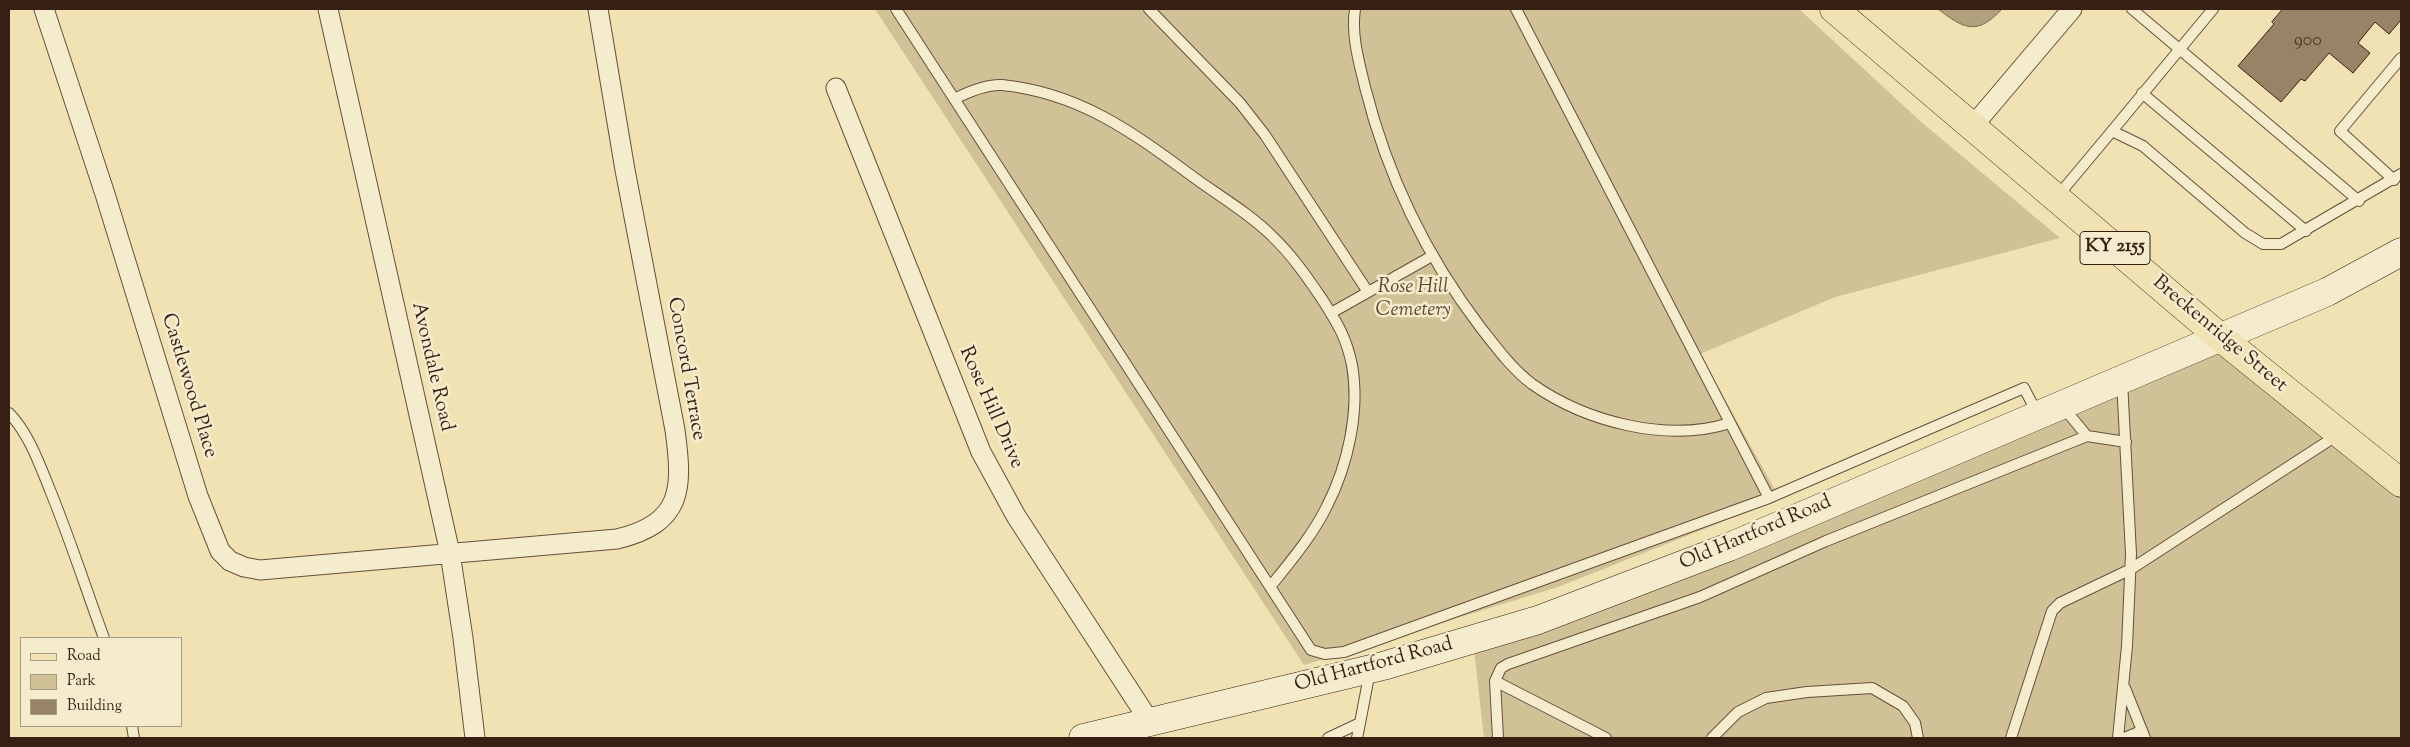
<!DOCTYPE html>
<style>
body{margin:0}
#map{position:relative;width:2410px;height:747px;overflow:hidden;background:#f0e2b2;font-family:"Sorts Mill Goudy",serif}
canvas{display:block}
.frame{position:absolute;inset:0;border:10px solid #371f14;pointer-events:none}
.legend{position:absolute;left:20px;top:637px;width:162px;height:90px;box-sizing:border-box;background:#f5eccd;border:1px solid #a99a83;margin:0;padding:6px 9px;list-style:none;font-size:15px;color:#371f14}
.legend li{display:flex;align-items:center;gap:10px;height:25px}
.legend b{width:25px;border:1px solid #a99a83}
</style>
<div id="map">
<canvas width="2410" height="747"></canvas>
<div class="frame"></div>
<ul class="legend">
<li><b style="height:6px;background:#f0e2b2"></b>Road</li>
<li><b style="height:14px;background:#d1c197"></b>Park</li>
<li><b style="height:14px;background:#978466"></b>Building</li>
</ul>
</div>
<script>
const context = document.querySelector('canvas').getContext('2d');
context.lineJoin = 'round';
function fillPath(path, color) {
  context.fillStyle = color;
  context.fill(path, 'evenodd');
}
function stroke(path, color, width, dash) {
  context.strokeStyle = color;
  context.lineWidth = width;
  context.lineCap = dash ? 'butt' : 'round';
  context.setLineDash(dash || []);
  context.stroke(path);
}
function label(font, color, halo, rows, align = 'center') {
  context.font = font + ' "Sorts Mill Goudy",serif';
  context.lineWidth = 5;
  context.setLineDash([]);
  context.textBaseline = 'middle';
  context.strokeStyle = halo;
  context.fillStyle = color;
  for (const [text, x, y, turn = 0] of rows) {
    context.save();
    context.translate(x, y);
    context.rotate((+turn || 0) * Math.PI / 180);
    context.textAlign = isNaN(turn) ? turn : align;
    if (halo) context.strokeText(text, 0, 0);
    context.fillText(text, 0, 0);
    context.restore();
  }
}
const green = new Path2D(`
 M875,9H1799L1920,121L2060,238L1835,297L1700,354L1780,499L1558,587L1304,665Z
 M2221,338L2401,483V738H1484L1473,640Z`);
const water = new Path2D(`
 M1938,9H2002C1977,36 1964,29 1938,9Z`);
const building = new Path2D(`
 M2283,9H2401V20L2389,34L2375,22L2358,43L2370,53L2353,73L2329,53L2305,81L2301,79L2281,102L2238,66L2274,24L2272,22Z`);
const lane = new Path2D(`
 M896,9L1311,650L1325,654L1344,652L1769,498
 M1149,9L1240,103L1265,135L1368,292
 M1355,9C1351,35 1359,62 1365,87C1387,175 1426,256 1481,328C1496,347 1512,369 1532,384C1586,422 1667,443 1730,423
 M1516,9L1769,498L2024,388L2038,415
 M2132,9L2359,201
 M2142,93L2306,231
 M954,99C968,92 986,84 1002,85C1081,93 1135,134 1196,179C1221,197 1250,214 1272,236C1292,255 1307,277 1322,299C1337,323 1346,336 1352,365C1360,411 1348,465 1327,506C1313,535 1290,562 1270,587
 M2112,131L2213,9
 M2394,180L2340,131L2401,58
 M2056,198L2112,131L2143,146L2245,233L2263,244H2281L2401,174
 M1331,313L1432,256
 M2063,407L2087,436L2126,442
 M9,413C29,434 39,463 50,490C70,539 86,589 104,638
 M1495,681L1498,738
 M2125,688L2145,738
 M132,726L134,738
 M1328,738L1360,723L1370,671
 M1357,738L1360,723
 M1606,738L1495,681L1501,668L1508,664L1700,597L1826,541L2087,436
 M1712,738L1738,712L1766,698L1807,692L1872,688L1903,706L1915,723L1918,738
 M2011,738L2052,611L2060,603L2131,569L2339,434
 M2118,738L2127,646L2131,554L2122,381
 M2124,738L2141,731`);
const street = new Path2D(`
 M44,9L105,194L198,496L220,551L230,561L244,567L260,570L617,539C683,523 683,489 675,430L625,170L598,9
 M328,9L450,553L463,638L475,738
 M836,88L981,452L1016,516L1150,722
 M1972,127L2072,9`);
const secondary = new Path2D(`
 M1083,738L1383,666L1538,620L1729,547L2327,292L2401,252`);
const primary = new Path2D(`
 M1834,9L2221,338L2401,483`);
const numberNames = [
 ["900",2308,42]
];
const shields = [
 [2115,248,70]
];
const shieldNames = [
 ["KY 2155",2115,248]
];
const parkNames = [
 ["Rose Hill",1413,289],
 ["Cemetery",1413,312]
];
const streetNames = [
 ["Breckenridge Street",2219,335,40],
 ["Avondale Road",431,367,77],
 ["Concord Terrace",685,369,80],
 ["Castlewood Place",188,386,73],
 ["Rose Hill Drive",990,408,66],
 ["Old Hartford Road",1756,534,-23],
 ["Old Hartford Road",1374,666,-15]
];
fillPath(green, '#d1c197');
fillPath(water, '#b1a07c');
stroke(water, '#806c52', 1);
fillPath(building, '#978466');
stroke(building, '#371f14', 1);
stroke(lane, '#65503c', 12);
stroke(street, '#65503c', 21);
stroke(secondary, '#371f14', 29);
stroke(primary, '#371f14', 29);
stroke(lane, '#f5eccd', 10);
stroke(street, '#f5eccd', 19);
stroke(secondary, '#f5eccd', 28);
stroke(primary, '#f0e2b2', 28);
label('18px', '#4f3828', null, numberNames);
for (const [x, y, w] of shields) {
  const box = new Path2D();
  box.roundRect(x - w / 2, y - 16.5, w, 33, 4);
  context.fillStyle = '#f5eccd';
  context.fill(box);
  stroke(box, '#371f14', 1);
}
label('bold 19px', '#371f14', null, shieldNames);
label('italic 20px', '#5e4835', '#f5eccd', parkNames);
label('20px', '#371f14', '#f5eccd', streetNames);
</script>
